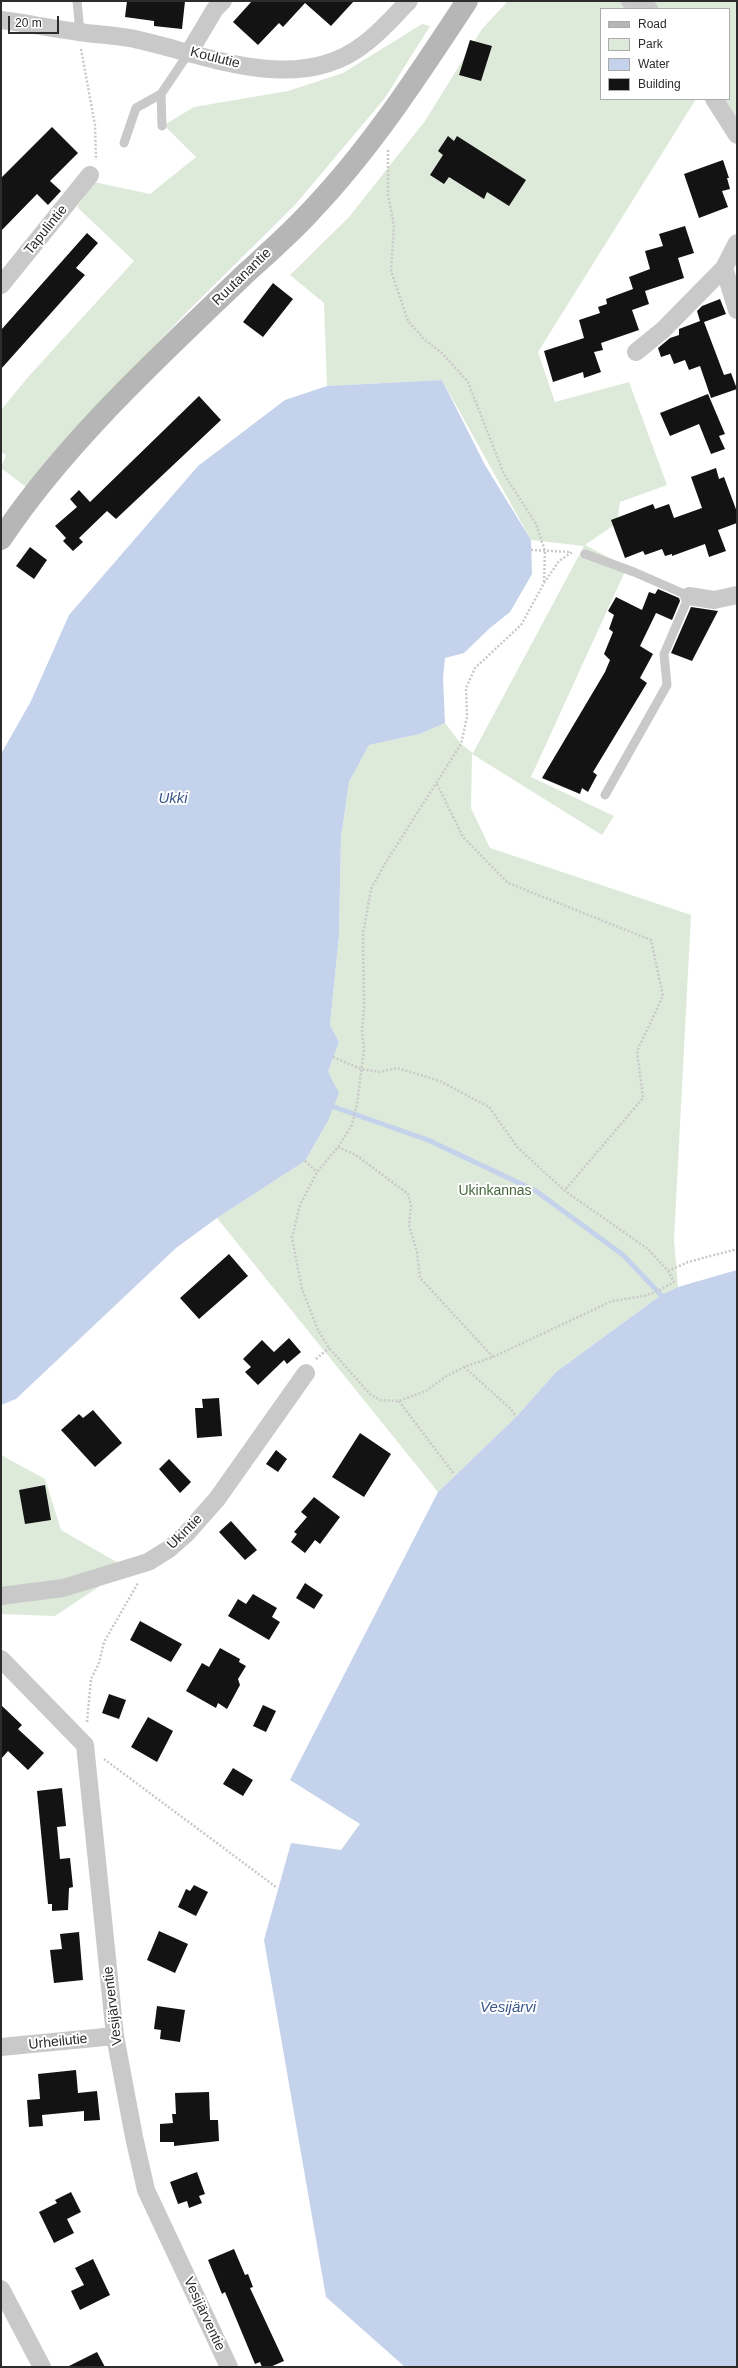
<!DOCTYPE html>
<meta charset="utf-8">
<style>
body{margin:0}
#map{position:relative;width:738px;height:2368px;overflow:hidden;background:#fff;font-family:Arial,sans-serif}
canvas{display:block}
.frame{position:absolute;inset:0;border:2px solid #2c2c2c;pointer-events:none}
.legend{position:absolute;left:600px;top:8px;width:130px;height:92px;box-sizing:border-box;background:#fff;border:1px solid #ababab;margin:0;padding:5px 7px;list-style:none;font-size:12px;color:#2c2c2c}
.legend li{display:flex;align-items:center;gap:8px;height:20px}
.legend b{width:20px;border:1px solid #ababab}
.scale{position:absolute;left:8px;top:16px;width:51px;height:18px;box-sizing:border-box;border:2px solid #2c2c2c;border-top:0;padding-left:5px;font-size:12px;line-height:14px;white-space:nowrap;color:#2c2c2c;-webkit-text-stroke:3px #fff;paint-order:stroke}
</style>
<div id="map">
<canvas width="738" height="2368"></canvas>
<div class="frame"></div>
<ul class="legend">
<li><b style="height:5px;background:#b6b6b6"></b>Road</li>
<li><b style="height:11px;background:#deead9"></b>Park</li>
<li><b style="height:11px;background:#c5d2eb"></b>Water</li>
<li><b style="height:11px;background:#131313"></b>Building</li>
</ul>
<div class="scale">20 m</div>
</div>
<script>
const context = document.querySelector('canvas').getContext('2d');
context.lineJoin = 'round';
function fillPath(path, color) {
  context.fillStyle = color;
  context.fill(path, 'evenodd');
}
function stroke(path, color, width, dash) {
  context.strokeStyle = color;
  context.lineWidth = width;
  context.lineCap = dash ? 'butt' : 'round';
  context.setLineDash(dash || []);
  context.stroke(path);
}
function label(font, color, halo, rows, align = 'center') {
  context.font = font + ' Arial,sans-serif';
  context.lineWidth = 4;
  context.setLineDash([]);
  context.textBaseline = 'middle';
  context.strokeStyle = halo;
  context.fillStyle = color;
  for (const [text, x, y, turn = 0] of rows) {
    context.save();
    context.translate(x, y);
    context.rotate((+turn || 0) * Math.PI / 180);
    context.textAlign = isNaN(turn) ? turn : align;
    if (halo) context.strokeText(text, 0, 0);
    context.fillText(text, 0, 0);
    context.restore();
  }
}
const green = new Path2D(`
 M508,1H737V135L714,99H729V9H601V99H696L538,352L555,402L629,382L667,485L620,502L617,523L585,545L627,567L531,777L614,816L602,835L472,754L471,808L490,848L691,915L674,1240L678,1287L661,1295L556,1372L516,1417L438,1492L217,1218L305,1161L328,1121V1072L339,1042L330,1025L339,936L341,838L349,782L369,745L420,734L445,723L461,744L473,753L584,546L531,540L442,380L327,386L324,303L290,275L349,217L425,121L482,29Z
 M422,24L430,26L385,98L295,205L192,307L88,415L26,487L1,468L6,455L1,452V410L29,376L134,261L77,207L94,182L150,194L196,157L164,125L194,107L288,91L343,73Z
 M1,1455L45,1479L61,1530L127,1568L55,1616L1,1614Z`);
const water = new Path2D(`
 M442,380L485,465L531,540L532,574L510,612L490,628L464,653L445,658L443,678L445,723L420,734L369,745L349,782L341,838L339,936L330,1025L339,1042L328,1072L339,1093L328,1121L305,1161L217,1218L176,1248L16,1399L1,1405V754L31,701L69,615L198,466L285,400L327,386Z
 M737,1270V2367H405L326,2297L264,1940L291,1843L341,1850L360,1824L290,1780L438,1492L516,1417L556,1372L661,1295L678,1287Z`);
const stream = new Path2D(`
 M334,1107L428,1140L536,1191L623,1255L661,1295`);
const building = new Path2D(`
 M127,1H185L182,29L154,26V21L125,17Z
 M252,1H354L331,26L305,3L283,27L279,23L258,45L233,22Z
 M470,40L492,46L481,81L459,75Z
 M52,127L78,153L50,181L61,191L48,205L37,194L1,231V178Z
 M448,136L454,141L457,136L526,180L509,206L487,192L484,199L449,177L444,184L430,175L443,155L438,151Z
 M723,160L729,178H727L730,189L722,191L728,207L699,218L684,174Z
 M685,226L694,253L678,258L684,278L645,291L649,304L632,310L639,330L601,343L603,350L594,352L601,372L584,378L583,372L553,382L544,351L584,338L579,320L600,313L598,307L607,304L606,299L633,289L629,277L650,269L645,251L663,246L659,234Z
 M87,233L98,243L76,268L85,275L1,369V330Z
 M273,283L293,299L263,337L243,322Z
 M720,299L726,314L704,322L724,375L731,373L737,389L711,398L700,366L689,370L685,360L674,364L670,354L661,357L658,348L670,338L679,335V329L700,321L697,311L702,306Z
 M708,394L725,434L719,436L725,449L711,454L699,424L670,436L660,413Z
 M199,396L221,420L116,519L107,511L79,538L83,542L73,551L63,541L66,538L55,526L77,507L70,499L79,490L90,502Z
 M716,468L719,479L724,477L737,512V523L718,530L726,551L709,557L705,544L672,556V554L665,556L662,549L645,555L643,551L625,558L611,520L653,504L655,509L669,504L674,518L702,508L691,477Z
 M30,547L47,560L34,579L16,566Z
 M658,589L679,598L680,601L672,620L656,613L640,646L653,654L640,678L647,683L593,772L597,775L588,792L582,788L580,794L542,778L605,672L610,660L604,654L613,632L609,629L614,615L608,611L616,597L642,610L649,592L655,594Z
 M691,607L718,611L692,661L671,653Z
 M229,1254L248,1276L199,1319L180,1298Z
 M289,1338L301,1352L287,1364L284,1360L258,1385L245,1372L251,1367L243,1359L262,1340L274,1352Z
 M219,1398L222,1436L197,1438L195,1408H203L202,1399Z
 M93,1410L122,1443L95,1467L61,1430L79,1414L83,1418Z
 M360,1433L391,1454L364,1497L332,1477Z
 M276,1450L287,1459L278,1472L266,1464Z
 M169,1459L191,1482L180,1493L159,1469Z
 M45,1485L51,1520L25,1524L19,1490Z
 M314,1497L340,1517L320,1544L315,1540L305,1553L291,1542L297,1534L294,1532L307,1517L301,1512Z
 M231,1521L257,1550L245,1560L219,1532Z
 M305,1583L323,1595L314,1609L296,1598Z
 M253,1594L277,1608L272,1617L280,1622L269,1640L228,1616L238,1599L246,1604Z
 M140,1621L182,1644L171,1662L130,1640Z
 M220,1648L240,1659L239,1662L246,1666L238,1679L240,1685L227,1709L218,1703L216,1708L186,1691L202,1663L209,1667Z
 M109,1694L126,1700L119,1719L102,1713Z
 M1,1705L22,1725L18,1729L44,1753L28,1770L8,1751L1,1759Z
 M263,1705L276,1711L266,1732L253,1726Z
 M148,1717L173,1731L157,1762L131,1747Z
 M233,1768L253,1780L243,1796L223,1784Z
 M62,1788L66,1826L57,1827L60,1859L70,1858L73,1887L69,1888L68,1910L52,1911V1904H48L37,1791Z
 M194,1885L208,1892L196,1916L178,1907L186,1889L190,1891Z
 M159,1931L188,1944L175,1973L147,1960Z
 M79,1932L83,1980L54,1983L50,1950L62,1949L60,1934Z
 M157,2006L185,2010L180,2042L160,2039L161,2030L154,2029Z
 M76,2070L78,2093L97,2091L100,2120L84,2121V2111L42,2115L43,2126L29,2127L27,2100L40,2099L38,2074Z
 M209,2092L210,2120H218L219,2141L174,2146V2142H160V2124L173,2123L172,2114H176L175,2093Z
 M197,2172L205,2194L199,2196L202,2203L189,2208L187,2201L178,2204L170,2182Z
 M71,2192L81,2212L67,2219L74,2233L54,2243L39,2212L57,2203L55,2200Z
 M234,2249L245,2275L248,2274L253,2287L250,2288L284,2361L270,2367H262L260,2362L255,2364L225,2292L222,2294L208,2260Z
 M93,2259L110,2295L80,2310L71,2291L84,2285L75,2268Z
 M97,2352L105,2367H67Z`);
const path = new Path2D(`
 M81,49L95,125L96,160
 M388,150V194L394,226L391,271L408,321L425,340L442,353L468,382L504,474L536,524L545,551L544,583
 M531,550L571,552
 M437,784L463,837L508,883L651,940L663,996L637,1051L643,1098L565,1190
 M333,1057L361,1069L380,1072L397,1068L440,1081L489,1107L518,1148L565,1191L648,1249L668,1271L674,1282L658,1291L644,1296L612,1301L493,1357L464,1367L445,1377L426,1391L399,1401L380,1400L370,1394L329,1348L318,1330L302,1289L292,1238L300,1205L317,1172L338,1147L352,1125L357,1104L364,1049L362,1032L364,1007L363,934L371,889L386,862L461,744L467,717L466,688L475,668L521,625L544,583L559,561L572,552
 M338,1147L356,1155L408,1194L411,1206L409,1225L417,1252L420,1278L493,1357
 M305,1161L317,1172
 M668,1271L688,1262L737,1249
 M316,1359L329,1348
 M464,1367L511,1409L516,1417
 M399,1401L454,1474
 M87,1722L91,1679L99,1663L104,1642L138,1583
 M104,1759L276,1887`);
const lane = new Path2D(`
 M77,1L80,32
 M161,94L162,126
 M124,143L136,108L161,94L190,51
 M585,554L634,572L689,596L664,654L667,685L605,795`);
const street = new Path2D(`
 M630,1L649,9
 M1,20C27,23 53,29 79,32C99,35 119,35 139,40C209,56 298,95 363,45C380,33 394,16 409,1
 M190,51L215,9L223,1
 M714,99L737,135
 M737,243L724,268L737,310
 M1,285L90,175
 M636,352L663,330L724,268
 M689,596L714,600L737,595
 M1,1596L63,1588L148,1562L169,1549L187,1533L217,1499L306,1373
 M1,1659L85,1745L115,2036L134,2137L146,2190L229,2367
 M1,2047L115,2036
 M1,2289L42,2367`);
const secondary = new Path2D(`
 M1,539C66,441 162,354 246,273C268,253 291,233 311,211C371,148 419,74 467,1`);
const streetNames = [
 ["Koulutie",215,58,14],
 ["Tapulintie",46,230,-51],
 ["Ruutanantie",242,277,-44],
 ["Ukintie",185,1532,-45],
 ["Vesijärventie",113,2006,-97],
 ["Urheilutie",58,2042,-6],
 ["Vesijärventie",204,2314,65]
];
const parkNames = [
 ["Ukinkannas",495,1191]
];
const waterNames = [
 ["Ukki",173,799],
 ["Vesijärvi",508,2008]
];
fillPath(green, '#deead9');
fillPath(water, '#c5d2eb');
stroke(stream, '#c5d2eb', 5);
fillPath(building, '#131313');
stroke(path, '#c9c9c9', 2.5, [2, 2]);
stroke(lane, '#c9c9c9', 9);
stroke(street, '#c9c9c9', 18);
stroke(secondary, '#b6b6b6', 22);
label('14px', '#2c2c2c', '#fff', streetNames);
label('14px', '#43673a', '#fff', parkNames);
label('italic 15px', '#3b578e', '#fff', waterNames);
</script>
